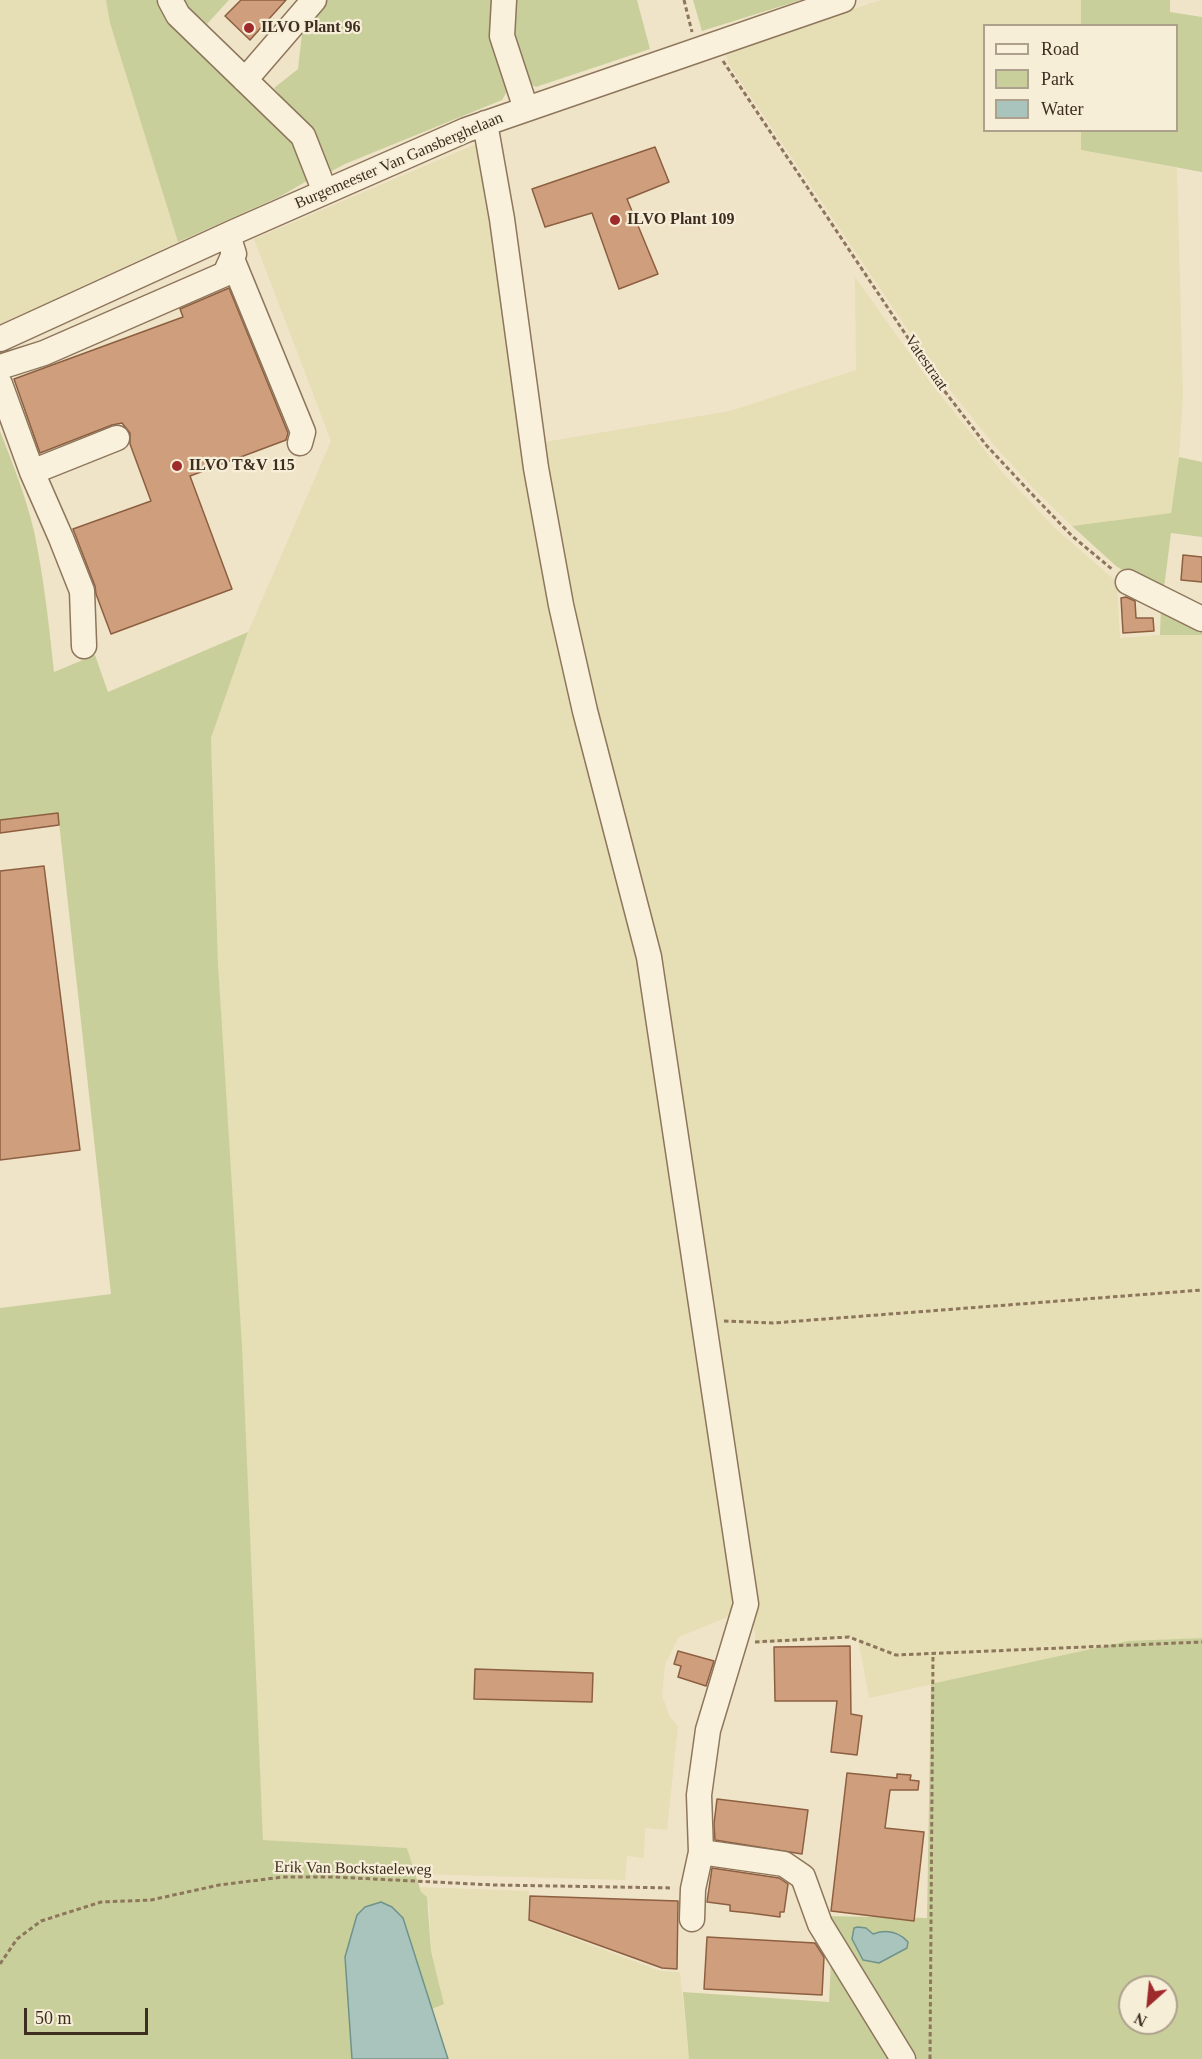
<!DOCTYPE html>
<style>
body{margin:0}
#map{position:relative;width:1202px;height:2059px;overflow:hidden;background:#f0e4c8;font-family:Georgia,serif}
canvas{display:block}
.legend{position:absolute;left:983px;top:24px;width:195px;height:108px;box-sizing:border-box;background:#f7eed8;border:2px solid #ada18e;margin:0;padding:8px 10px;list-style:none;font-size:18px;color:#3d2e20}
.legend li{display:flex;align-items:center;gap:12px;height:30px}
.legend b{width:30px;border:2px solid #ada18e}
.north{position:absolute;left:1118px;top:1975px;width:60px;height:60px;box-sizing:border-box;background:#f7eed8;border:2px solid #ada18e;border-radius:50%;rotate:207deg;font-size:16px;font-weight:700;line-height:24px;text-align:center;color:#3d2e20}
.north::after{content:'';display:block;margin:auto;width:21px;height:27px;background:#9e2a2b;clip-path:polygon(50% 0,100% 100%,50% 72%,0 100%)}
.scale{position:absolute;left:24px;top:2008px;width:124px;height:27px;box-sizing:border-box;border:3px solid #3d2e20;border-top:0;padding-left:8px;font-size:18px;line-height:21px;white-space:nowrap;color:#3d2e20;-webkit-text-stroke:4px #f7eed8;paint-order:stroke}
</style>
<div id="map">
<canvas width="1202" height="2059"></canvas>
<ul class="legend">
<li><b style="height:8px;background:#faf1dc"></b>Road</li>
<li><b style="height:16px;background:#c9cf9b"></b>Park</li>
<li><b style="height:16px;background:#a9c4bc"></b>Water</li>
</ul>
<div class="north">N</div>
<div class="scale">50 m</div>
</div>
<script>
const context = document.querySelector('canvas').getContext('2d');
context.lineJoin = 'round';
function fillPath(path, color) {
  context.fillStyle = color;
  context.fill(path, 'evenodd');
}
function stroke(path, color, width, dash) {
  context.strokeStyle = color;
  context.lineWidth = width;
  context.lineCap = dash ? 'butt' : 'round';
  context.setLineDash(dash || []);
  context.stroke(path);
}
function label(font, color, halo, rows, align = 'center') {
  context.font = font + ' Georgia,serif';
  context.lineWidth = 4.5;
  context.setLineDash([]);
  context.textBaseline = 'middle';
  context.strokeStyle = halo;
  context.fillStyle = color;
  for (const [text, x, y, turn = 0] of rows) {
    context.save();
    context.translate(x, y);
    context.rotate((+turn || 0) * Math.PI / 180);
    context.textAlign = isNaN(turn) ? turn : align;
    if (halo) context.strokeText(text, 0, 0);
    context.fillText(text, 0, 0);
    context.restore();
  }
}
const farmland = new Path2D(`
 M0,0H106L110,23L178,242L0,324Z
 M881,0H1081V25L984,26V130L1081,131V150L1177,168L1183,397L1179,457L1171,513L1072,526L1033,488L994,445L939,376L728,63L726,54L731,49Z
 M483,141L647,981L736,1600L732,1615L679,1637L665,1665L662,1696L670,1717L678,1726L667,1830L645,1828L644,1858L627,1856L625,1880L415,1874L407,1848L263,1840L218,964L211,738L248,632L331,441L254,239Z
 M855,277L930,382L1002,472L1057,530L1117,582L1120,638L1160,635H1202V1638L1128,1642L869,1698L858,1638L756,1644L745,1556L708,1308L538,443L730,411L856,370Z
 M419,1887L529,1891L528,1921L660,1971L680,1972L689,2059H448L432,2009L444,2003L431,1951L429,1907Z`);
const green = new Path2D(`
 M106,0H163L288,133L312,178L281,196L178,242L110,23Z
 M181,0H229L207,24Z
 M328,0H493L509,88L502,100L345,164L326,174L301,120L274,88L298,69L302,33L317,10Z
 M511,0H637L650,49L536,87L525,81L514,52Z
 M693,0H801L702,31Z
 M1081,0H1170V12L1202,17V172L1081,150V131L1176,130V26L1081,25Z
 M0,431C13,464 26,497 34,531C44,578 49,625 54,672L95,655L108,692L248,632L211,738L218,964L242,1346L263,1840L407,1848L421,1892L427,1897L431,1951L444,2004L432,2009L403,1918L346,1957L352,2059H0V1308L111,1294L58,813L0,820Z
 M1179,457L1202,462V537L1171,533L1163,596L1116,566L1072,526L1171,513Z
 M1161,606L1202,626V635H1160Z
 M1202,1638V2059H913L825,1916L927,1918L931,1684L1128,1641ZM866,1928L873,1934L879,1932L900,1952L880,1963ZM1130,1987H1166V2023H1130Z
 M831,1961L896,2059H689L683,1992L829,2002Z`);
const water = new Path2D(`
 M381,1902L392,1907L403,1918L448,2059H352L345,1957L357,1915L365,1907Z
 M858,1927L866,1928L873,1934C887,1929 898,1931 908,1942L907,1948L879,1963L863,1960L852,1939L854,1928Z`);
const building = new Path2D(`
 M241,0H286L250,40L225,16Z
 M655,147L669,182L627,199L658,274L619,289L592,213L545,227L532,189Z
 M229,288L288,433L286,440L190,476L232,589L111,634L96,594L95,586L73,529L151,501L130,444V433L122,423L112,425L40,453L14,379L183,317L180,309Z
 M1183,555L1202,557V582L1181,580Z
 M1126,597L1135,601L1136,618H1153L1154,631L1123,633L1121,598Z
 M58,813L59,825L0,833V820Z
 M44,866L80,1150L0,1160V871Z
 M850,1646L851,1714L862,1716L857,1755L831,1752L837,1701H775L774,1647Z
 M678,1651L714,1661L706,1686L678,1677L681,1666L674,1664Z
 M475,1669L593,1673L592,1702L474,1699Z
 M847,1773L897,1778V1774L911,1775L910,1780L919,1781L918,1790H890L885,1828L924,1832L914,1921L831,1911Z
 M717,1799L808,1810L802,1854L715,1840L714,1824Z
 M712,1868L779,1878L788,1884L784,1912H780V1917L750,1913L730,1911V1905L707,1902Z
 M530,1896L678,1901L677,1969L662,1968L529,1920Z
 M707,1937L815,1943L824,1957L822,1995L704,1989Z`);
const path = new Path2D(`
 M684,0L692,32
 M723,61L936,380L986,445L1030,492L1072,536L1113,570
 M724,1321L773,1323L1202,1290
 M755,1642L849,1637L896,1655L1202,1642
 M0,1964L17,1939L41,1921L101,1902L151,1900L219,1885L283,1877H335L493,1885L673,1888
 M930,2059L933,1653`);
const minor = new Path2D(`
 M170,0L178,15L303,136L325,192
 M504,0L502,36L526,109
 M245,80L314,0
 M485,123L502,219L536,468L561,605L585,711L649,957L746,1604L708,1730L699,1795L701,1852L693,1889L692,1919
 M232,259L303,432L300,443
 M0,339L234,232L466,130L843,0
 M0,367L44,353L225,274L234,254L228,235
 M0,384L32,472L61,538L82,591L84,646
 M32,472L117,438
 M1128,582L1202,619
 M701,1852L784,1864L803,1877L820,1924L903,2059`);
const markers = [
 [249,28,6,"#9e2a2b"],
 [615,220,6,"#9e2a2b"],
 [177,466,6,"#9e2a2b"]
];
const poiNames = [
 ["ILVO Plant 96",261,28],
 ["ILVO Plant 109",627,220],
 ["ILVO T&V 115",189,466]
];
const streetNames = [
 ["Burgemeester Van Gansberghelaan",399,161,-23],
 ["Vatestraat",926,363,55],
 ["Erik Van Bockstaeleweg",353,1869,1]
];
fillPath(farmland, '#e6deb5');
fillPath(green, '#c9cf9b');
fillPath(water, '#a9c4bc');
stroke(water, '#6f938a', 1.5);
fillPath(building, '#cf9f7d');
stroke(building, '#8d5f41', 1.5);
stroke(minor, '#8d765c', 27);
stroke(path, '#8d765c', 3, [4.5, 3]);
stroke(minor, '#faf1dc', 24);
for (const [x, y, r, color] of markers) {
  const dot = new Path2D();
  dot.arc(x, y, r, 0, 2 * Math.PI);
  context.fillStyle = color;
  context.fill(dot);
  stroke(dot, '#f7eed8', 2);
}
label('bold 16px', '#3d2e20', '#f7eed8', poiNames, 'left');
label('16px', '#3d2e20', '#f7eed8', streetNames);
</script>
